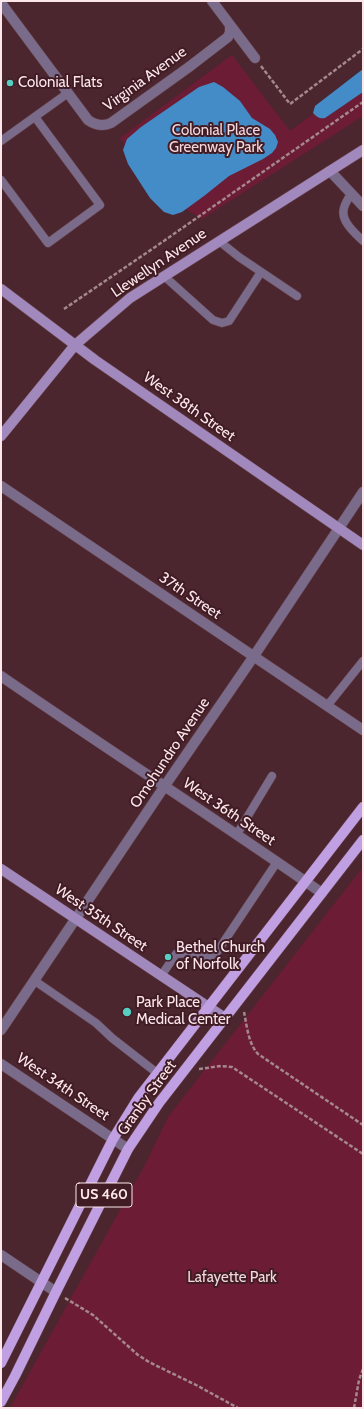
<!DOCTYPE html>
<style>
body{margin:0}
#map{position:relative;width:364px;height:1409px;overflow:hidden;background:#4c262f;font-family:Cabin,sans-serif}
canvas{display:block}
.frame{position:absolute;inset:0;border:2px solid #fce7eb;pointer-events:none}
</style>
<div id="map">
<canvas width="364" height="1409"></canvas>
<div class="frame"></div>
</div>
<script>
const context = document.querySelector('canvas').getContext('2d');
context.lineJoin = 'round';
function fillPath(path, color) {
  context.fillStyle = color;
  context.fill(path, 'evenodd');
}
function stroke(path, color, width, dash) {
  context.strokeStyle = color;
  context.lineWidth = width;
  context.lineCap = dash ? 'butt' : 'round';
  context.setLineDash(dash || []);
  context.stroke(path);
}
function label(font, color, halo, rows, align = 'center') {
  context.font = font + ' Cabin,sans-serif';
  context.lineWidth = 4;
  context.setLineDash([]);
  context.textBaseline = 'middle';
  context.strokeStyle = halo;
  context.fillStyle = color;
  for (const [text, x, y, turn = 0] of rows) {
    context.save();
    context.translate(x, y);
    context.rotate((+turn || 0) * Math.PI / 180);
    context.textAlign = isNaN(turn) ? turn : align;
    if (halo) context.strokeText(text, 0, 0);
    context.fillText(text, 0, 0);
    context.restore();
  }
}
const green = new Path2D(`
 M232,55L290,131L363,77V116L202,219L160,193L120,138Z
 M363,867V1408H10L146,1163L168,1117Z`);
const water = new Path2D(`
 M363,69V92L325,118C319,119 317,117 313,113L315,106Z
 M214,82L223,87L240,101L252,118L270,129L275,135L278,142L276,148L272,153L263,159L229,176L204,196L182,212L173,215L164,212L150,198L128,164L123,150L127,139L141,127L199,87Z`);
const path = new Path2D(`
 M261,66L290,104L363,49
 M64,309L158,245L363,102
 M244,1012C247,1026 248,1043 258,1054L363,1125
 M199,1069L221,1066L232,1067L363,1154
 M65,1298L93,1315L138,1355L149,1362L198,1386L238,1408
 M354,1408L359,1380L363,1369`);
const lane = new Path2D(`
 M1,141L68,93
 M1,180L48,243L100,205L35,117
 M351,193C349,198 345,203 344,208C340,221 355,233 363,241
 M219,241L239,257L297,296
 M164,276L213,320L222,323L229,321L261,272
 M327,706L363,661
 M237,834L272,776
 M161,976L176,954L189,953L207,958L217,952L277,862
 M35,981L96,1023L112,1038L157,1073`);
const street = new Path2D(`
 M212,1L255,58
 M1,3L88,120C95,125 102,127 111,123L189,67L228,37L230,32V26
 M330,171L363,206
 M1,486L363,730
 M1,676C107,749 216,819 322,893
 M1,1030L164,787L254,656L363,492
 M1,1064L128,1149
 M1,1255L56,1292`);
const secondary = new Path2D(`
 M1,289L95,360L363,545
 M1,436L75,345L130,298L363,150
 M1,869L225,1018`);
const primary = new Path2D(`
 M1,1363L113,1139L139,1097L363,807
 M1,1402L15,1376L56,1292L128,1149L159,1103L363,840`);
const markers = [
 [10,83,4,"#57cec2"],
 [168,957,4,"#57cec2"],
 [127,1012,5,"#57cec2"]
];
const shields = [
 [104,1195,56]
];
const shieldNames = [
 ["US 460",104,1195]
];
const streetNames = [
 ["Virginia Avenue",145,79,-36],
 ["Llewellyn Avenue",159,263,-34],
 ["West 38th Street",189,407,35],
 ["37th Street",190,596,34],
 ["Omohundro Avenue",170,753,-56],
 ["West 36th Street",229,812,34],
 ["West 35th Street",101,918,34],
 ["West 34th Street",63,1087,34],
 ["Granby Street",147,1098,-54]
];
const poiNames = [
 ["Colonial Flats",18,83],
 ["Bethel Church",176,948],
 ["of Norfolk",176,965],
 ["Park Place",136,1003],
 ["Medical Center",136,1020]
];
const parkNames = [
 ["Colonial Place",216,131],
 ["Greenway Park",216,148],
 ["Lafayette Park",232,1278]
];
fillPath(green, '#6d1c35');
fillPath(water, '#438cc8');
stroke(lane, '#68454d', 9);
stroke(street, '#68454d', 11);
stroke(secondary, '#68454d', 11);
stroke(primary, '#68454d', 11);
stroke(path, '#a5888e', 2.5, [4, 2]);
stroke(lane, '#7a6b8b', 8);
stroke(street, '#7a6b8b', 10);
stroke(secondary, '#a289bd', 10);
stroke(primary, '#c0a0e2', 10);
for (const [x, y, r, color] of markers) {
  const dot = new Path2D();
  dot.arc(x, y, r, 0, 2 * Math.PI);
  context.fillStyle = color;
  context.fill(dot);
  stroke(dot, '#411c25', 1.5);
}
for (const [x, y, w] of shields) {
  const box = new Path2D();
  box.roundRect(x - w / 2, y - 12, w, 24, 3);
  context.fillStyle = '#411c25';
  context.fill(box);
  stroke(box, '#fce7eb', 1);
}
label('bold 14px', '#fce7eb', null, shieldNames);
label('15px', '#fce7eb', '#411c25', streetNames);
label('15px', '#fce7eb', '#411c25', poiNames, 'left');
label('15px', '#f2d8dc', '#411c25', parkNames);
</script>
